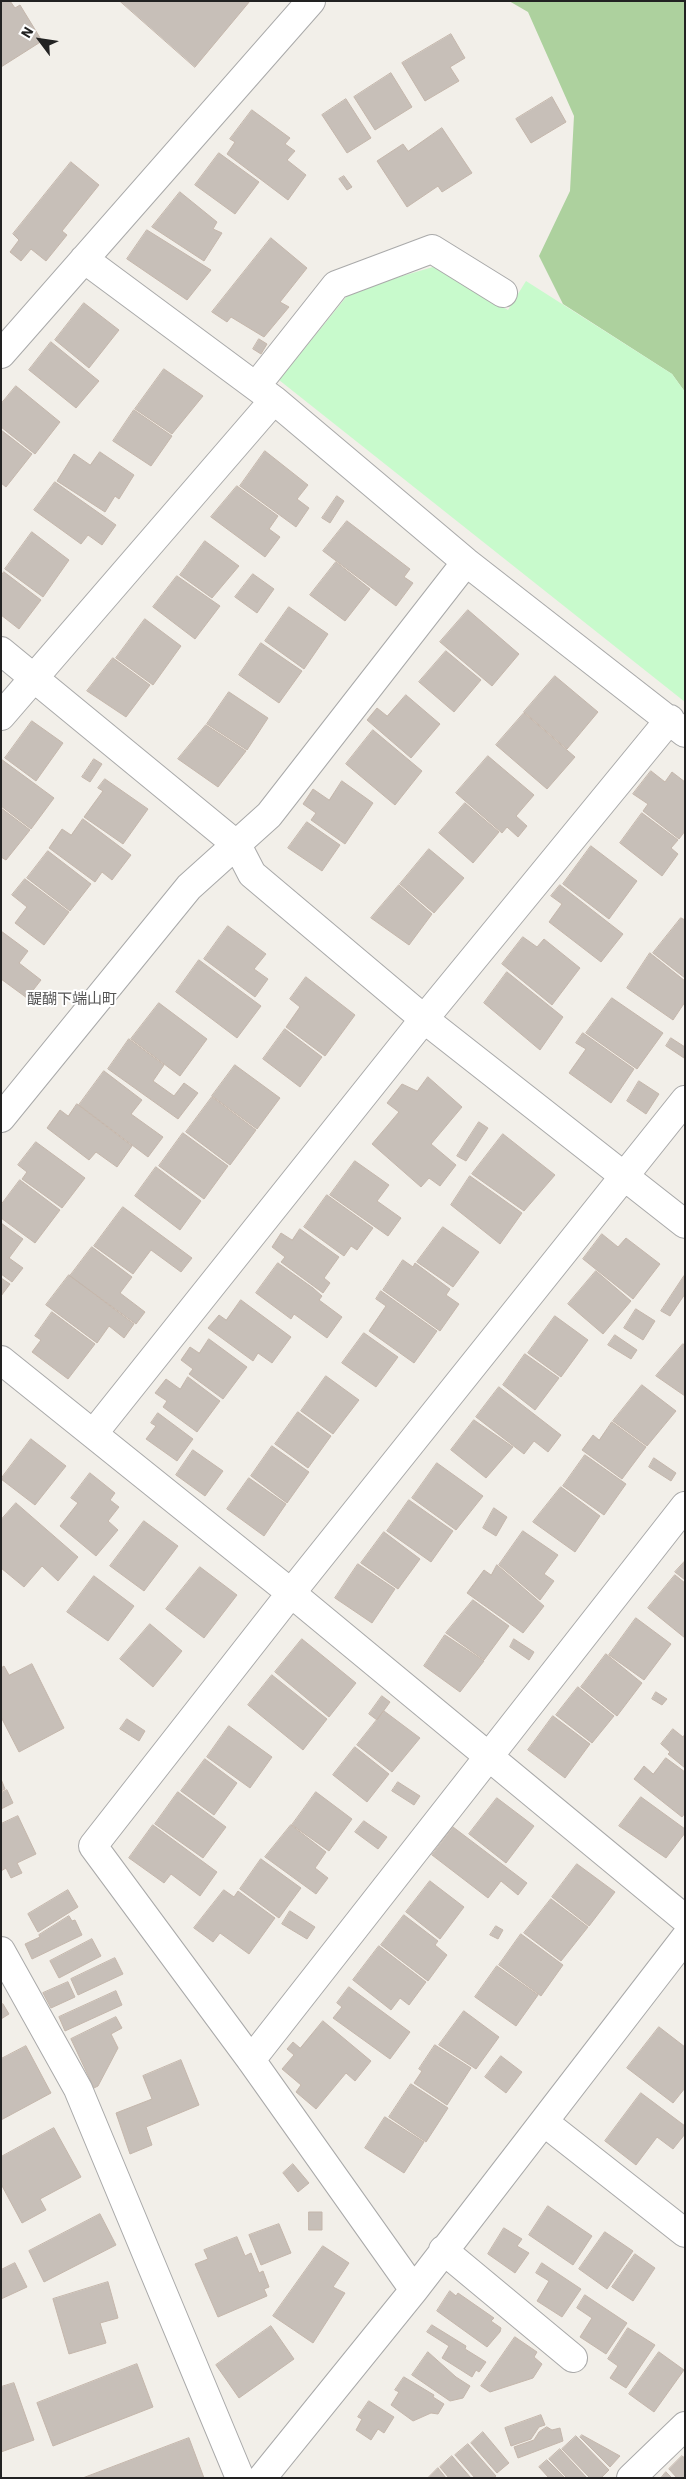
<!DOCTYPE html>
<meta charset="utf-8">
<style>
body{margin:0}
#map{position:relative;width:686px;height:2479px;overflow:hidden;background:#f2efe9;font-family:"IBM Plex Sans",sans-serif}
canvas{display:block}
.frame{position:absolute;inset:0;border:2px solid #222;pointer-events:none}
.north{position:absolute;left:15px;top:15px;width:50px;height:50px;-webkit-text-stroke:4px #fff;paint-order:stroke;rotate:301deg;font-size:14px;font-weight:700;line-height:20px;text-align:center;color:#222}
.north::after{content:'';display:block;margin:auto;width:18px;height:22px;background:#222;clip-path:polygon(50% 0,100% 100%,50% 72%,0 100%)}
</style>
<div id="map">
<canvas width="686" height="2479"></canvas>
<div class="frame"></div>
<div class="north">N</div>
</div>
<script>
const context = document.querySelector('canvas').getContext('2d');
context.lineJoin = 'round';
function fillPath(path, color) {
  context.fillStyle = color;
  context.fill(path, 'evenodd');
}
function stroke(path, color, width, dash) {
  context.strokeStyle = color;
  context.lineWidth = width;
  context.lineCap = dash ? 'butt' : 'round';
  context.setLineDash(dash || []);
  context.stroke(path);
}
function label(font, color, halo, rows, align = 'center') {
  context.font = font + ' "IBM Plex Sans","Noto Sans JP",sans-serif';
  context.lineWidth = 4;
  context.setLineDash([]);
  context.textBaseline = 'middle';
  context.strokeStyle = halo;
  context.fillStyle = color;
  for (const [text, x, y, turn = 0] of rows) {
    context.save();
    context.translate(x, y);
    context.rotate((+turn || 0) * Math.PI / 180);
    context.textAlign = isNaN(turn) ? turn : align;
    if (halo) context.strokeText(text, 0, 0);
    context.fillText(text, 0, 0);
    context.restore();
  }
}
const forest = new Path2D(`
 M509,1H685V392L672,374L563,304L539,256L570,191L574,116L528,12Z`);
const park = new Path2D(`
 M433,267L508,310L526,281L672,374L685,392V702L279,380L351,291Z`);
const building = new Path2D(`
 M1,1H10L15,8L20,5L42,41L1,67Z
 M120,1H250L195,67Z
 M451,34L465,58L450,67L459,81L425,101L402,63Z
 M391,73L412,107L375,130L354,97Z
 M552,97L566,122L531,143L516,119Z
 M346,99L371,138L347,153L322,115Z
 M252,110L290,138L285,144L295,151L287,160L306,175L288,200L227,154L235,142L230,139Z
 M442,128L472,173L442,192L438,186L407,207L377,161L403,144L408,151Z
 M219,153L259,182L235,214L195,185Z
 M71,162L99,185L62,231L67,235L46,261L31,249L21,261L10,252L19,240L13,234Z
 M344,176L352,187L347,190L339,179Z
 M180,192L217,222L213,229L222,233L204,261L152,227Z
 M147,230L211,270L187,300L127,259Z
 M271,238L307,268L280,302L289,307L264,337L231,317L227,322L212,312Z
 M84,303L119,330L89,368L55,340Z
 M259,339L267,344L261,354L253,349Z
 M51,342L99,381L76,408L29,370Z
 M164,369L203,396L172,434L135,409Z
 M16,386L60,422L35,454L1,427V404Z
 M134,410L172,436L151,466L113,441Z
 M1,430L32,454L6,487L1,483Z
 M265,451L308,485L297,499L309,508L296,527L240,486Z
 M100,452L134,475L119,499L115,496L105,512L57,481L74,454L90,465Z
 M55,482L116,525L102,545L88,535L81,544L34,510Z
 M237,486L278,516L269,529L280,537L265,557L211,517Z
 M337,496L344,501L330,523L322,518Z
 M347,521L410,569L404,577L413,583L396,606L323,551Z
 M32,532L69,560L43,597L5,569Z
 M205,541L239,566L212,598L180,575Z
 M336,562L370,589L345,621L310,595Z
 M4,572L41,600L19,629L1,615V576Z
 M253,574L274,589L257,613L235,597Z
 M177,576L220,606L195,639L153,607Z
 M289,607L328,634L304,669L265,641Z
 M468,610L519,654L492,686L440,642Z
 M145,619L181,646L153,685L116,658Z
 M261,643L302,671L279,703L239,675Z
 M446,651L481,680L454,712L419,682Z
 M113,658L150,685L126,717L87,691Z
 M555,676L598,712L567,749L524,712Z
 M229,692L268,718L247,750L207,724Z
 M406,695L440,724L411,758L367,720L377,708L387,716Z
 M524,713L575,757L547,789L496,745Z
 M32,721L63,743L36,781L5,758Z
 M206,725L246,751L218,787L178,759Z
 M373,730L422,771L395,805L346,764Z
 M488,756L534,795L516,816L527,826L518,837L507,827L502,833L456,793Z
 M1,759L54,798L31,829L1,806Z
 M94,759L102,764L90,782L82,777Z
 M651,771L665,782L672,772L685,782V831L679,839L643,811L648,804L633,794Z
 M105,779L148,809L123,844L84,817L103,791L98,788Z
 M342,781L373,803L345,844L311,820L316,813L303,804L313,789L329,800Z
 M465,803L499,832L473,863L439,833Z
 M1,808L30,830L6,860L1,857Z
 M642,813L678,840L671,848L678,854L662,876L620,843Z
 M83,819L131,855L112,880L102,872L95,882L49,848L62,829L71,835Z
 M307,822L340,845L322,871L288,848Z
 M591,846L637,881L609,919L563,884Z
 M429,849L464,878L434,913L400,884Z
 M48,851L91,884L70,911L27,878Z
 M25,879L69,912L44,945L15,923L27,907L12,895Z
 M399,885L432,914L409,945L371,918Z
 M560,885L623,934L601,962L549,922L562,904L551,896Z
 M681,918L685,920V978L653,953Z
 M228,926L266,954L254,969L268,979L255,997L204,959Z
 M1,931L28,951L19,963L41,980L27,998L1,979Z
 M523,937L537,947L544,939L580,968L552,1005L502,964Z
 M650,953L685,981V1002L673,1020L627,988Z
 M199,960L261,1006L237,1038L176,992Z
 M507,972L563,1017L540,1050L484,1003Z
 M306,977L355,1015L325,1056L286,1027L300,1007L290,999Z
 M612,998L663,1033L637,1069L586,1033Z
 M159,1003L207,1039L180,1076L131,1039Z
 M285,1029L322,1057L300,1087L263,1059Z
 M583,1033L634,1069L611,1103L569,1073L586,1049L576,1043Z
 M671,1038L685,1047L684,1058L666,1046Z
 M129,1039L164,1065L153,1081L174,1096L184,1083L198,1093L178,1119L108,1069Z
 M235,1065L280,1098L257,1129L212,1096Z
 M104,1071L142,1100L131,1114L163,1137L148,1157L79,1105Z
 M428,1077L462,1107L431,1144L456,1165L440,1186L429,1178L421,1187L372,1144L399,1112L387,1103L402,1084L417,1091Z
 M639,1081L659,1094L646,1114L627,1101Z
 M212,1097L256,1130L230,1165L186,1132Z
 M77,1104L132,1146L117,1167L96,1152L89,1160L47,1128L60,1110L68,1116Z
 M479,1122L488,1128L466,1161L457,1156Z
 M183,1133L228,1166L204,1199L159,1166Z
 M503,1134L555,1175L524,1211L472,1174Z
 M36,1142L85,1178L62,1208L22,1179L27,1172L18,1165Z
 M355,1161L389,1185L377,1201L401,1218L388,1236L330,1195Z
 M156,1167L201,1201L180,1230L135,1196Z
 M470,1176L522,1213L500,1244L451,1205Z
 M20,1180L60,1210L35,1243L1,1218V1205Z
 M327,1195L373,1228L357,1250L351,1246L344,1256L304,1227Z
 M123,1207L192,1258L181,1272L151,1250L133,1274L94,1246Z
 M1,1223L23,1239L9,1258L23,1268L12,1282L1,1274Z
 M443,1227L479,1252L453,1287L417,1262Z
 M300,1229L339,1257L324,1278L330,1283L323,1293L281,1262L285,1257L272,1247L281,1233L292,1240Z
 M602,1234L618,1247L626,1238L660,1264L633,1299L583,1259Z
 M92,1247L132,1277L120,1293L145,1312L136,1324L70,1276Z
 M403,1260L413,1267L415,1263L450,1289L446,1295L459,1304L440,1331L383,1290Z
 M278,1263L313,1288L322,1296L319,1300L342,1317L327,1338L294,1314L291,1319L256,1293Z
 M596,1271L631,1301L603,1334L568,1304Z
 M69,1275L134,1324L124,1338L109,1326L97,1343L46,1305Z
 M684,1276L685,1294L670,1316L661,1311Z
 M1,1278L10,1284L1,1296Z
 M381,1291L437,1331L414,1363L369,1331L386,1306L376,1299Z
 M241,1300L291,1337L272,1363L258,1353L253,1361L208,1328L219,1315L226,1320Z
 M636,1309L655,1321L643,1340L624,1328Z
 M52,1312L95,1344L68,1379L32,1352L41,1340L35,1336Z
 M555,1316L588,1340L561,1377L528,1353Z
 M364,1333L398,1357L376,1387L342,1363Z
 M615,1335L637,1350L631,1359L608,1345Z
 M209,1339L247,1367L223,1399L189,1374L193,1369L181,1360L190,1347L199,1353Z
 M683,1344L685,1345V1396L656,1376Z
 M525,1354L559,1378L535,1410L503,1385Z
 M326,1376L359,1400L333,1434L301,1411Z
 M188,1377L220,1401L197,1432L163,1407L167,1401L155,1393L166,1379L180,1389Z
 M642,1385L676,1411L647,1446L613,1421Z
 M499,1387L561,1435L548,1452L534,1441L524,1454L476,1417Z
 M298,1412L331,1436L308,1468L275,1444Z
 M158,1413L193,1439L177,1461L146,1439L156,1426L151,1423Z
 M474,1420L513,1447L486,1478L451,1450Z
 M612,1422L646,1447L622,1479L582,1450L593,1435L599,1440Z
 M31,1439L66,1466L35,1505L1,1479Z
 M272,1446L309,1472L287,1503L251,1476Z
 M193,1450L223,1471L205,1496L176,1475Z
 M585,1455L626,1484L604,1515L563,1486Z
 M654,1458L676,1473L671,1481L649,1467Z
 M437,1463L483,1496L456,1530L412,1498Z
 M90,1473L115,1493L110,1500L119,1507L108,1521L118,1530L96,1556L60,1526L78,1503L71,1498Z
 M249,1478L286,1504L264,1536L227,1509Z
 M561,1487L600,1516L575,1552L533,1522Z
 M409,1500L453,1531L431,1562L387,1531Z
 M16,1503L78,1557L58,1581L42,1566L24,1587L1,1568V1520Z
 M494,1508L507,1517L496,1536L483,1528Z
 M144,1521L178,1546L144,1591L110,1566Z
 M523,1531L558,1555L544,1574L554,1581L540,1600L499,1565Z
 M384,1532L420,1559L398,1589L361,1563Z
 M685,1561V1580L675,1572Z
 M358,1564L395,1589L372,1623L335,1598Z
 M497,1565L544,1606L523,1633L467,1593L484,1570L491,1575Z
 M200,1567L237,1595L204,1638L166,1609Z
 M675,1575L685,1583V1638L648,1608Z
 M94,1576L134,1606L108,1641L67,1612Z
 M473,1600L509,1626L484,1660L446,1633Z
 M636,1618L671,1644L644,1680L609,1655Z
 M150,1624L182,1651L153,1687L120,1659Z
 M445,1635L484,1661L460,1692L424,1666Z
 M302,1639L356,1683L329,1717L275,1672Z
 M514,1639L534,1652L529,1660L510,1647Z
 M606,1654L642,1683L617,1716L581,1687Z
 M32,1664L64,1728L19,1752L1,1717V1668L4,1666L9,1675Z
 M272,1675L327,1719L303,1750L248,1705Z
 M578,1687L614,1716L592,1743L556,1715Z
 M656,1692L667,1699L662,1705L652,1699Z
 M382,1696L390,1702L377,1720L369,1714Z
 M384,1711L420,1738L392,1772L357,1745Z
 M553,1716L590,1744L565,1778L528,1750Z
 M127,1719L145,1731L139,1741L120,1729Z
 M229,1726L272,1757L250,1788L207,1757Z
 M673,1729L683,1737L685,1734V1768L668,1754L670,1752L661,1744Z
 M355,1747L389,1774L367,1802L333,1775Z
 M666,1758L685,1772V1813L682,1817L634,1779L644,1766L653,1774Z
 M205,1759L237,1783L214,1815L181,1791Z
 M1,1779L5,1789L1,1791Z
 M398,1782L420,1796L414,1805L392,1791Z
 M7,1790L13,1803L1,1809V1793Z
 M178,1792L226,1827L203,1858L155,1824Z
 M316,1792L352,1819L329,1851L292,1825Z
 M641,1797L685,1829V1833L666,1858L619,1826Z
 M497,1798L534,1826L506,1863L469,1834Z
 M18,1816L36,1854L17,1863L22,1873L11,1878L6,1868L1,1871V1824Z
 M364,1821L387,1837L378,1849L355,1832Z
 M153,1825L217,1872L200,1896L171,1874L164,1883L129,1858Z
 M291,1825L326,1852L315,1868L328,1878L316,1894L265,1857Z
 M453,1827L527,1883L518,1895L501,1881L488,1898L432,1855Z
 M261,1859L301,1888L279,1918L240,1889Z
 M577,1864L615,1892L589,1926L552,1897Z
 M430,1881L464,1907L440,1939L406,1912Z
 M68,1890L78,1907L38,1932L28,1914Z
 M224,1890L234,1897L238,1891L275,1918L249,1954L220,1933L213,1942L194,1928Z
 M551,1899L588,1927L561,1961L524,1933Z
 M290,1911L315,1927L307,1939L282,1924Z
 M404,1915L438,1941L435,1945L447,1955L428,1981L381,1945Z
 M69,1916L72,1921L75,1920L82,1935L32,1959L25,1944L40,1937L39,1935Z
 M496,1926L503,1930L498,1939L490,1935Z
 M521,1934L563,1965L541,1996L499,1965Z
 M92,1939L101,1956L59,1978L50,1961Z
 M379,1946L426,1982L409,2005L400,1998L391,2010L353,1980Z
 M115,1958L123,1974L78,1995L71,1979Z
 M497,1966L538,1995L516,2026L475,1997Z
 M68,1982L75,1997L51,2008L43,1993Z
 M349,1987L410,2032L390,2059L333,2018L342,2007L337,2003Z
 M116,1991L122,2005L65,2031L59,2017Z
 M3,2004L9,2014L1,2019V2005Z
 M464,2011L499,2037L476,2069L439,2045Z
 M116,2017L122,2028L111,2034L118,2048L98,2086L94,2088L71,2039Z
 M323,2021L371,2061L355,2081L346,2073L316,2109L296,2092L301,2085L282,2069L294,2055L287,2049L293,2042L300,2048Z
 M659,2027L685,2047V2088L673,2103L627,2068Z
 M435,2045L471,2068L447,2105L414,2083L422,2071L419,2069Z
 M26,2046L51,2093L1,2120V2059Z
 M501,2056L522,2072L506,2093L485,2077Z
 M181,2060L199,2105L146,2127L152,2145L130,2154L116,2113L152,2099L143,2076Z
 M411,2084L448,2108L426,2142L389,2117Z
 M641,2093L685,2126V2134L673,2149L657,2137L636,2165L605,2141Z
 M385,2117L424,2142L404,2173L365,2148Z
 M54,2128L81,2177L40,2199L46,2210L22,2223L1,2184V2157Z
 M293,2164L309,2183L298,2192L283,2173Z
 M548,2206L592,2236L573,2265L529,2235Z
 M309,2212H322V2230H309Z
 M100,2214L116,2245L44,2282L29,2251Z
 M279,2224L291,2253L261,2265L249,2235Z
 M504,2228L522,2239L517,2246L529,2253L515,2273L488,2254Z
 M605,2232L633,2251L607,2289L579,2269Z
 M237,2237L245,2256L251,2253L259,2273L263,2271L269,2287L264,2289L267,2296L218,2317L195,2264L208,2259L204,2250Z
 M323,2246L349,2263L333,2287L345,2293L313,2343L273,2316Z
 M635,2254L655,2268L633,2301L612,2287Z
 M15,2263L27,2287L1,2299V2270Z
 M542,2263L581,2289L562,2317L537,2301L549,2281L536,2273Z
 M108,2282L118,2318L100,2323L106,2343L69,2354L53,2299Z
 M450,2291L456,2296L458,2293L494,2318L491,2321L501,2328L500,2332L487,2347L437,2311Z
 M585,2295L627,2323L606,2354L580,2337L592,2318L577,2308Z
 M432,2325L466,2346L465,2349L486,2362L479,2372L476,2370L472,2377L442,2358L449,2346L427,2332Z
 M271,2326L294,2359L239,2398L216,2365Z
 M628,2328L655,2345L626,2388L610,2378L618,2366L608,2359Z
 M515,2337L537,2352L534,2357L542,2364L533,2378L490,2392L481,2386Z
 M428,2352L456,2377L470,2386L463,2398L450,2401L412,2375Z
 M659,2352L684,2370L654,2412L629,2394Z
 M137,2364L153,2407L53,2446L37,2403Z
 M404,2377L434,2395L433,2397L444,2404L438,2414L431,2413L413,2421L391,2405L399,2392L395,2390Z
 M14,2383L34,2440L1,2452V2387Z
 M369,2401L394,2417L384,2433L378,2429L371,2440L356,2430L362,2419L358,2417Z
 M541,2415L545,2425L539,2427L531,2439L511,2446L505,2428Z
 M547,2427L552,2430L560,2428L563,2441L518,2458L514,2447L534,2440L539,2432Z
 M483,2432L509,2463L497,2473L471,2443Z
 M582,2435L620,2456L610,2467L580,2437Z
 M576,2436L609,2470L601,2478H590L562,2449Z
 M189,2438L204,2478H83Z
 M468,2444L496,2476L493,2478H475L455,2455Z
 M560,2449L587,2478H567L549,2459Z
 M452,2456L471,2478H449L440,2467Z
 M682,2456L685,2458V2478H677L669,2469Z
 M547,2460L565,2478H549L539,2467Z
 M438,2468L446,2478H429V2477Z
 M666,2472L672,2478H661Z`);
const street = new Path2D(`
 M84,259L274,400L466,562L685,733
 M1,354L311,1
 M256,386L336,285L432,249L503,293
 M1,651L237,845L252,874L424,1019L685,1224
 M1,716L274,400
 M1,1118L189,887L269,815L466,562
 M1,1360L291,1593L685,1919
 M93,1434L424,1019L670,719
 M1,1951L78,2089L240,2478
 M251,2060L685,1506
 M544,2122L685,2233
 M443,2250L573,2358
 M414,2290L251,2060L93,1846L291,1593L685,1100
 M262,2478L414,2290L685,1938
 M631,2478L685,2426`);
const neighbourhoodNames = [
 ["醍醐下端山町",72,1000]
];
fillPath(forest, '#add19e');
fillPath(park, '#c8facc');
fillPath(building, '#c7bfb8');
stroke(building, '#c4b6ab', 1);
stroke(street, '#a9a9a9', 30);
stroke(street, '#fff', 28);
label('15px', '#555', '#fff', neighbourhoodNames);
</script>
